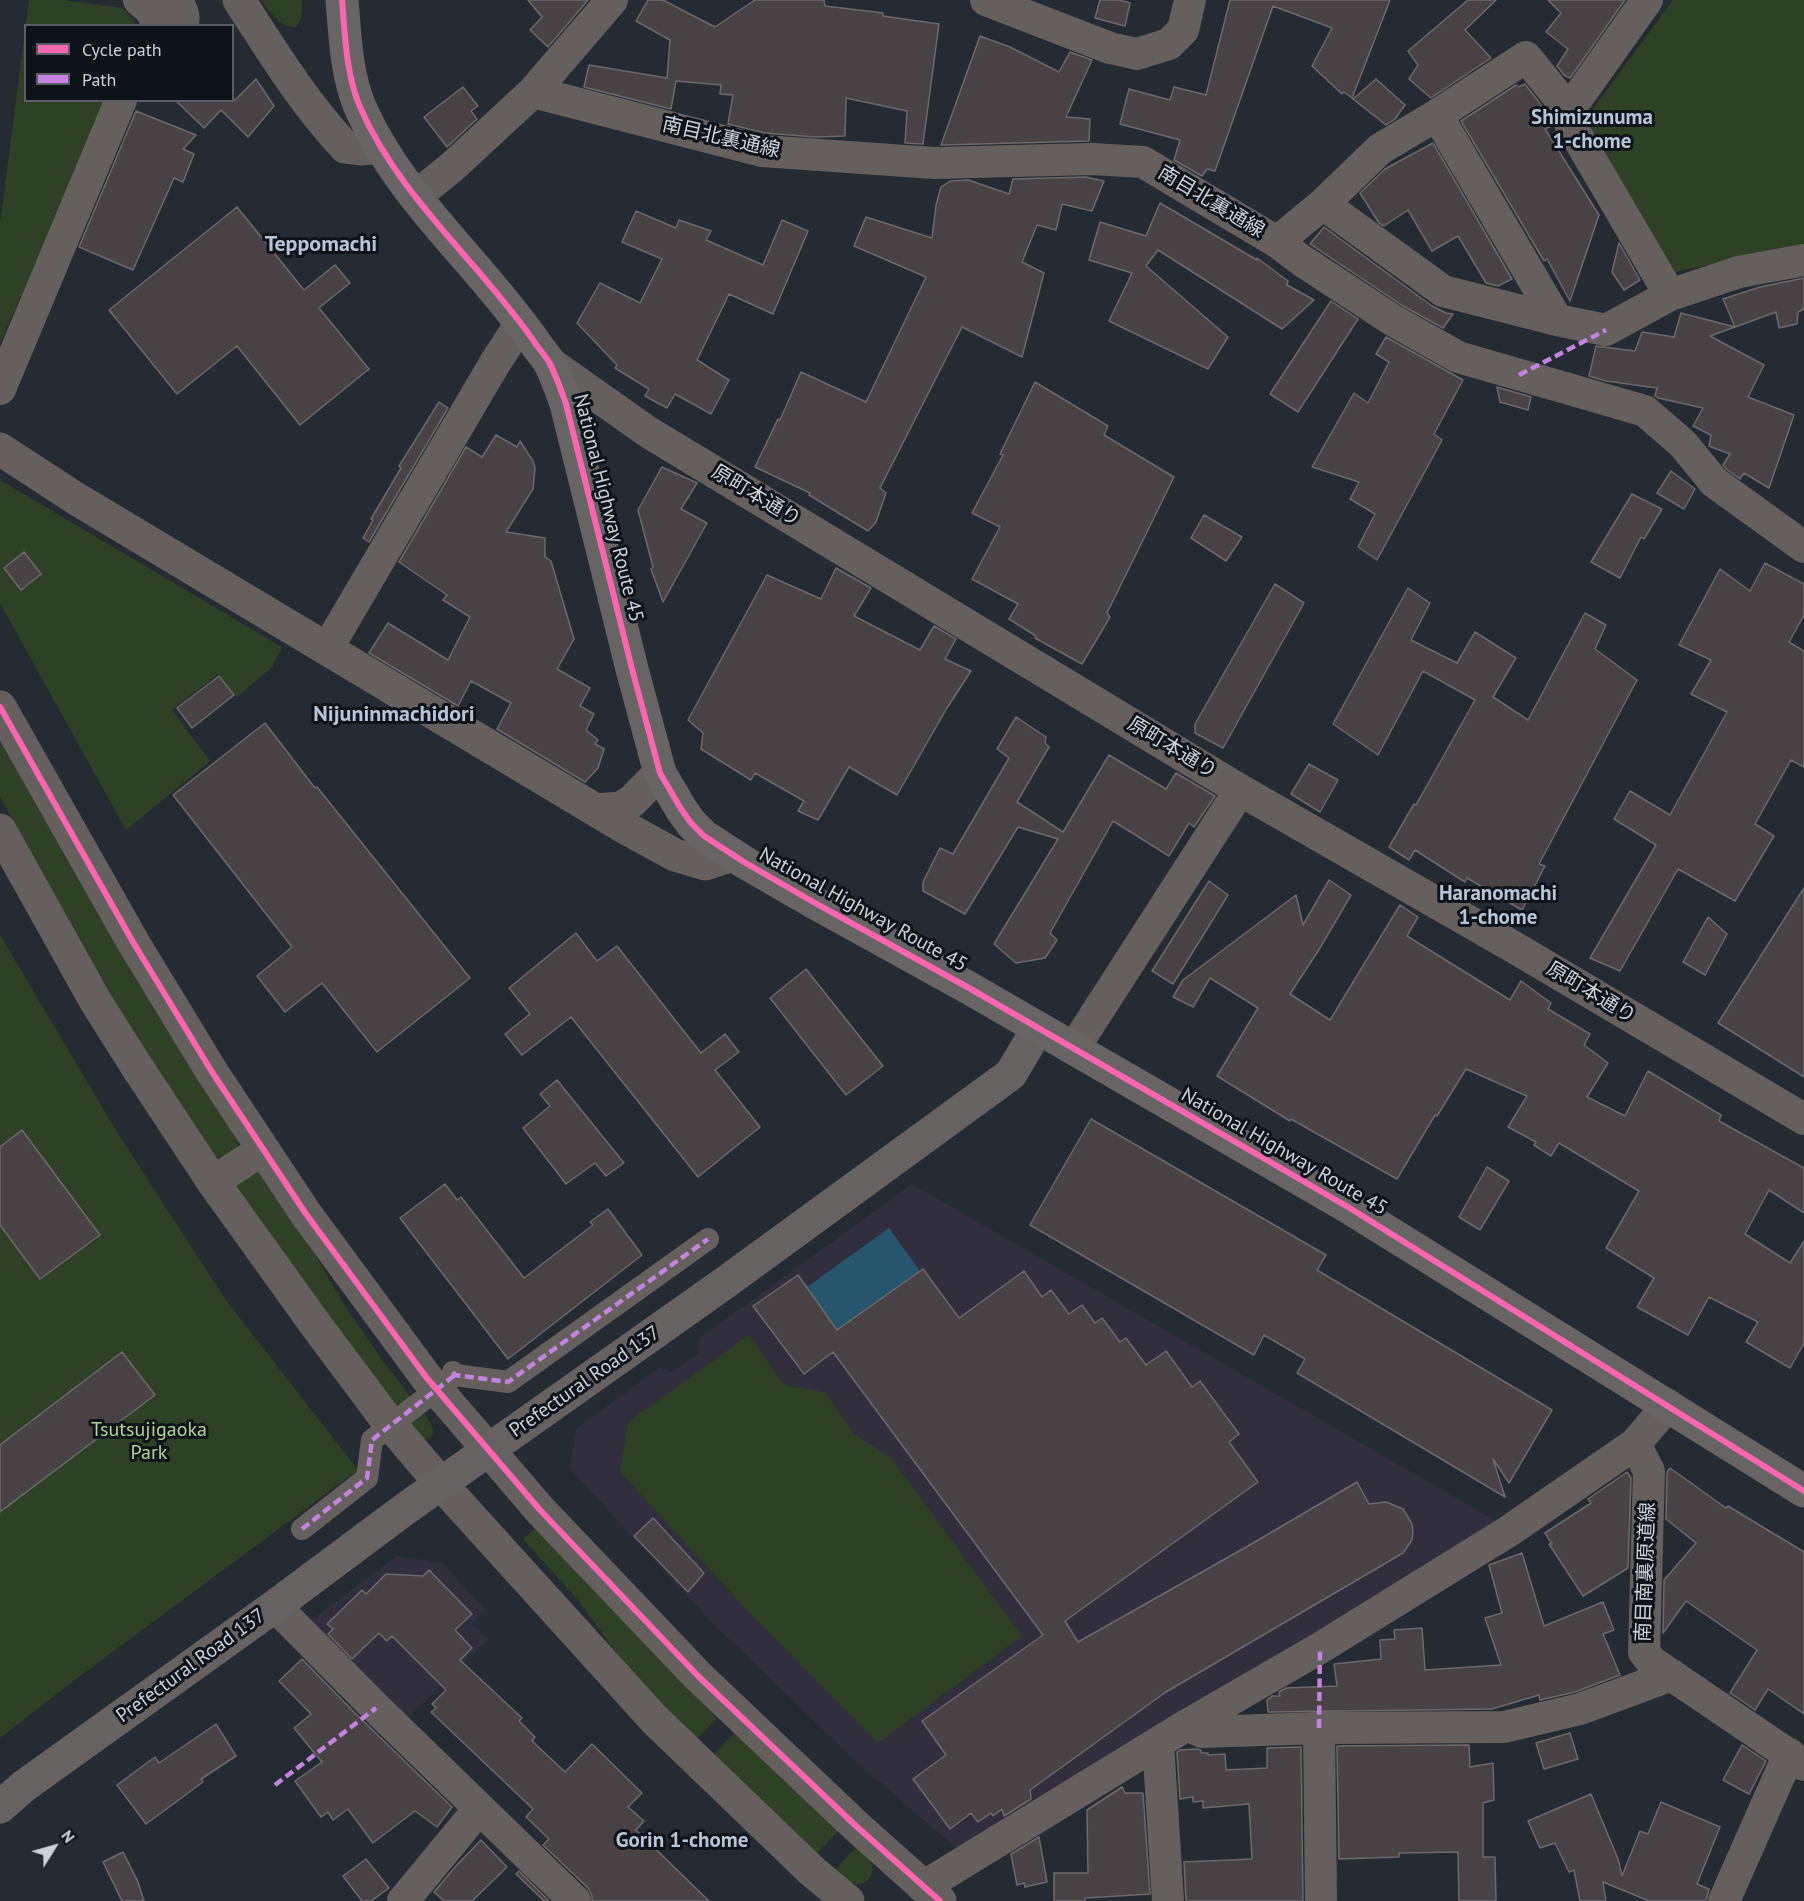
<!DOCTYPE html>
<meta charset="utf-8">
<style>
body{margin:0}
#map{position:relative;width:1804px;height:1901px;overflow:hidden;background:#252b33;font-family:"PT Sans",sans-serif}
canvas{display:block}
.legend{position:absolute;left:24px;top:24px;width:210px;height:78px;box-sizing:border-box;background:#0e1319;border:2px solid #5a5f67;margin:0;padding:8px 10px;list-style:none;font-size:18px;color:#cbd2dc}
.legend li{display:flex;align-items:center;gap:12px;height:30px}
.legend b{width:30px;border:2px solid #5a5f67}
.north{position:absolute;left:24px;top:1817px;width:60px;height:60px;-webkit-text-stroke:4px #0e1319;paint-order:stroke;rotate:53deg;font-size:16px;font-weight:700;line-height:24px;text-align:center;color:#cbd2dc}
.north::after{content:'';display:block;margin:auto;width:21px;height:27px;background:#cbd2dc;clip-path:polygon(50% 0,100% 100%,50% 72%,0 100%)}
</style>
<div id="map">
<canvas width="1804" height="1901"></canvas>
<ul class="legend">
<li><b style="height:8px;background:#f766af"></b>Cycle path</li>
<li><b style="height:8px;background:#c483df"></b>Path</li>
</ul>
<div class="north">N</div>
</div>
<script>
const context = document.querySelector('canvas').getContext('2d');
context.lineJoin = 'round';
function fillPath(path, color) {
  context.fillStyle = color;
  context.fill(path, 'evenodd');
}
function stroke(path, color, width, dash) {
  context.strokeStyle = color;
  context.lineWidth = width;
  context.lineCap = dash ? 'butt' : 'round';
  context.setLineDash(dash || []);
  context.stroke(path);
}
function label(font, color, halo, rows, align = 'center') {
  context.font = font + ' "PT Sans","Noto Sans JP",sans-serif';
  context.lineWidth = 6;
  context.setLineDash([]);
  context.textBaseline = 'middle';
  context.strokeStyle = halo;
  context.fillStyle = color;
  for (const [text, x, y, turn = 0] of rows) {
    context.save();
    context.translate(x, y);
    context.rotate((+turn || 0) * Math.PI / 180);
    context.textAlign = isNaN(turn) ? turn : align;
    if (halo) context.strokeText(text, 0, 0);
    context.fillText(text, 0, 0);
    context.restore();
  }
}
const education = new Path2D(`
 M912,1184L1498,1522L961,1852L859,1764L710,1621L570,1469L576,1429L659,1368L673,1372L698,1353L700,1338Z
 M397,1556L442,1563L486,1609L472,1624L488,1639L404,1722L305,1625Z`);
const green = new Path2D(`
 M29,0H63L123,8L137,25L26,26V100L106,101L0,344V224Z
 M261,0H302C302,10 303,19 296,27C280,28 270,12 261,0Z
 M1673,0H1804V247L1673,272L1579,128Z
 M0,480L282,647L272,667L237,697L218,674L172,710L210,761L126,830L0,603Z
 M0,734L237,1136C240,1150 233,1153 222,1159L212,1156L124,1017L0,797Z
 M0,935L117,1132L225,1299L358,1470L76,1679L0,1738Z
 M258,1171L262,1174L300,1230L347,1309L385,1364L431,1423L433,1432C431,1440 425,1440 418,1438L237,1189V1183Z
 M749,1335L784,1385L825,1392L854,1434L891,1458L1022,1636L878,1743L744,1607L620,1472L628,1422Z
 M537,1527L717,1718L694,1742L646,1694L579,1601L523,1539Z
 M734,1733L839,1830L817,1854L711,1758Z
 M856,1847C860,1852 867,1856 870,1861C877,1872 868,1886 855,1884C848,1883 841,1875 835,1870Z`);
const water = new Path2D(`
 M889,1228L920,1271L837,1330L807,1287Z`);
const building = new Path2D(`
 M528,0H588L548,47L530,30L542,17Z
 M648,0H663L715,27L755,0H824L825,6L883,13V16L939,24L923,144L905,143L907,111L846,98L845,136L815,137L765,133L728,124L733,95L720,94L721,85L676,81L671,109L584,87L589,65L667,78L670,40L636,21Z
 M1100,0H1119L1130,3L1125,26L1095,18Z
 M1230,0H1390L1352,98L1344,92L1342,94L1312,66L1332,28L1273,6L1215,171L1207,169L1202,176L1174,160L1180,140L1120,124L1129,89L1170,100L1174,87L1206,95Z
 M1468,0H1496L1465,30L1491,58L1431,98L1409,79L1418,65L1408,51Z
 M1548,0H1625L1570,78L1564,75L1557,66L1568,49L1546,32L1561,13Z
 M980,36L1010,47L1059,72L1070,52L1092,60L1066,117L1090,119L1089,141L941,145Z
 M256,79L274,106L248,137L221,110L204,128L175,100H235Z
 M1376,79L1405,105L1395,119L1386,125L1353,99Z
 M1525,84L1539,102L1552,126L1545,129L1599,215L1570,301L1547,259L1544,261L1461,121L1516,85L1519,87Z
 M463,87L478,106L471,111L477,119L447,147L424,117Z
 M136,111L196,135L183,149L194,154L183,182L174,178L133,270L79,247Z
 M1433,143L1512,279L1498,286L1486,283L1458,236L1432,251L1408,210L1384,226L1379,223L1360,193L1385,169Z
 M1086,177L1104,181L1092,211L1062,204L1056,230L1037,225L1022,262L1044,273L1022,357L962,327L880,488L886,493L876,522L868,531L809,495L810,493L755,467L778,419L780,420L801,372L866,402L926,277L854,246L866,217L932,238L936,205L941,187L950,181L968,180L1009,194L1013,179Z
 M1160,203L1257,260V258L1288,281L1287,285L1314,300L1282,329L1158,250L1146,266L1228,337L1208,369L1109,321L1132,273L1089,260L1100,222L1146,236Z
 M237,207L304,290L335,265L350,283L319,308L369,369L300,425L237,346L177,394L109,310Z
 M636,211L676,228L679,220L711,231L706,240L763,265L782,220L808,231L773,314L729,294L697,360L729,380L711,414L675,394L667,408L645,396L649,389L615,368L617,365L577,323L600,283L640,303L662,259L622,242Z
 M1324,227L1432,306L1446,313L1453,314L1443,328L1403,306L1310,244Z
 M1619,243L1640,280L1624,290L1612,272Z
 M1804,278V309L1798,312L1797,324L1779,328L1776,312L1735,327L1723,299L1760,287Z
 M1331,301L1358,319L1298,412L1270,394Z
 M1681,313L1735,327L1710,336L1764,365L1748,397L1794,415L1769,488L1744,473L1740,479L1726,469L1723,465L1730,454L1709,446L1711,435L1693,426L1703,408L1658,398L1655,396L1657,388L1606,381L1589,376L1596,346L1635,351L1642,332L1674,337Z
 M1386,337L1463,380L1434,434L1442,440L1377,560L1358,547L1375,514L1350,499L1359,482L1312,467L1354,393L1368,403L1389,362L1376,354Z
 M1035,382L1108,426L1104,435L1174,477L1107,613L1110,617L1082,664L1035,638L1036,636L1009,619L1018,604L972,579L1000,527L972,513L1003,455L1000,454Z
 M1497,387L1531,397L1528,410L1500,402Z
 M439,402L448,408L369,542L363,538L373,520L371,519L401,468L399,466Z
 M496,435L517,447L520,441L533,461L535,468L533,489L506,532L545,538V557L551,561L574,639L557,669L590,688L580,706L594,714L586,730L598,740L595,744L604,749L598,768L585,782L497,729L511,703L471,681L458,706L369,653L388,623L448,660L470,617L443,600L447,595L399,562L466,447L482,457Z
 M662,467L697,483L681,509L707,523L663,602L651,569L653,567L638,510Z
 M1671,471L1695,489L1684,509L1657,493Z
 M1632,494L1662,509L1644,539L1641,537L1620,578L1591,562Z
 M1204,515L1242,537L1226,561L1191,538Z
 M24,552L41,574L21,590L4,568Z
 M1765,563L1804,584V615L1789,642L1804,651V767L1791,760L1755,824L1774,836L1735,901L1678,869L1620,971L1590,958L1656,845L1614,819L1630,791L1670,815L1727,712L1691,694L1711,660L1679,645L1720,569L1750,591Z
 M836,568L871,588L854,616L920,650L934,626L956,639L945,659L971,671L947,708L897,795L849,767L818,820L798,811L804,801L755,773L751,780L701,749L703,733L688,720L767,575L821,599Z
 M1275,584L1304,603L1223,748L1195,733V724Z
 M1408,588L1430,603L1411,640L1457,663L1475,632L1516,658L1493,697L1528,720L1585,613L1606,625L1595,649L1637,680L1539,864L1545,866L1522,910L1467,878L1465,882L1415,850L1409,860L1389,847L1414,804L1416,805L1475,700L1423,671L1378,755L1333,724Z
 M219,676L234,695L192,728L177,708Z
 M1016,717L1046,737L1045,743L1049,747L1017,802L1063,832L1109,755L1166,789L1176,773L1215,796L1194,827L1189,823L1169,856L1113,821L1050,933L1057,940L1045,958L1016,963L994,944L1058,839L1018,827L965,914L923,891V882L940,848L953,854L1009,758L997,749Z
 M265,723L315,788L317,787L470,978L377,1052L322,983L285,1012L257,976L292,947L173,795Z
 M1309,764L1338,780L1320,812L1291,794Z
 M1329,880L1351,895L1320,948L1290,994L1330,1020L1400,905L1418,917L1407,936L1510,1000L1521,981L1551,1003L1548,1009L1590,1034L1584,1045L1608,1063L1587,1097L1625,1116L1648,1071L1721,1115L1719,1121L1804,1168V1213L1769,1190L1745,1234L1790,1263L1804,1241V1343L1790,1368L1746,1342L1758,1322L1709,1297L1688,1335L1637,1307L1654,1278L1606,1248L1639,1191L1559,1143L1551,1156L1534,1145L1536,1142L1508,1127L1527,1096L1466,1069L1437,1116L1435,1115L1397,1179L1291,1119L1290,1121L1217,1076L1258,1008L1210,978L1193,1007L1173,997L1183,980L1296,895L1303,925Z
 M1209,881L1228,895L1173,984L1152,971Z
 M1804,888V1077L1718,1023Z
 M1708,917L1727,934L1705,975L1683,962Z
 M576,933L597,961L617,946L701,1053L725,1034L739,1052L715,1070L760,1127L698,1177L571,1017L522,1055L505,1034L530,1014L509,988Z
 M806,969L883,1066L846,1095L770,998Z
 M557,1080L624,1163L606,1176L595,1163L566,1184L523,1128L550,1106L540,1094Z
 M1091,1119L1326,1255L1317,1270L1552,1410L1509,1483L1493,1459L1505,1497L1297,1373L1305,1359L1264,1335L1254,1355L1030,1225Z
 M22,1130L100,1235L40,1279L0,1225V1147Z
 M1487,1167L1509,1181L1480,1230L1459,1217Z
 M445,1184L457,1200L461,1197L524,1278L593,1225L590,1222L608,1209L642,1255L508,1359L400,1218Z
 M923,1269L959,1318L1024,1271L1042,1297L1051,1290L1069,1314L1082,1305L1095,1323L1102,1318L1120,1342L1126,1338L1146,1365L1166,1351L1192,1387L1200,1381L1239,1434L1229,1442L1258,1482L1065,1621L1078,1642L1248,1546L1357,1482L1369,1504L1386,1502L1403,1509L1412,1524L1413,1532L1412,1540L1403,1553L1166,1692L1030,1790L1031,1799L1004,1816L1002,1809L993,1816L991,1813L978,1822L971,1813L950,1829L913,1779L946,1755L922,1721L1043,1635L833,1352L804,1374L753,1306L798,1275L837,1330Z
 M122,1352L155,1395L0,1512V1445Z
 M1670,1468L1726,1508L1728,1506L1804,1552V1714L1768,1689L1755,1710L1730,1693L1757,1650L1686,1601L1663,1633L1664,1580L1696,1543L1666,1519L1667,1472Z
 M1627,1472L1631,1478L1628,1568L1583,1596L1549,1544H1552L1545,1533L1591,1503L1588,1499Z
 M653,1518L704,1573L688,1592L634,1536Z
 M1522,1553L1544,1626L1603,1602L1614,1630L1603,1634L1620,1675L1575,1692L1540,1700L1539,1695L1492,1709L1268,1712L1267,1700L1272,1696H1280L1279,1692L1286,1688L1337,1686L1334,1664L1381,1659L1380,1640L1395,1639L1394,1630L1422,1628L1425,1670L1501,1665L1485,1618L1502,1613L1489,1565Z
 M429,1570L472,1614L455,1630L472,1648L460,1660L522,1718L519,1721L535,1737L532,1741L565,1772L592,1744L642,1793L628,1807L644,1821L636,1830L709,1901H592V1896L588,1888L543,1845L549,1839L526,1817L533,1809L431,1712L436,1708L432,1704L446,1690L392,1636L387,1641L379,1633L352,1659L328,1634L333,1629L327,1624L362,1590L366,1594L386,1574L423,1576Z
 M302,1659L355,1713L452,1807L437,1827L415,1811L373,1843L348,1809L333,1820L328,1812L321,1817L295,1781L322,1762L294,1728L311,1714L279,1681Z
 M216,1724L236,1756L201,1779L203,1782L146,1824L117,1785L155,1757L159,1763Z
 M1570,1733L1578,1759L1544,1769L1536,1743Z
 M1469,1745L1470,1767L1493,1763L1494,1800L1483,1803V1857H1495L1496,1901H1459L1458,1852L1399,1853V1857L1339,1859L1337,1746Z
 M1742,1745L1766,1761L1749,1794L1723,1780Z
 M1301,1747L1303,1901H1186L1184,1862L1252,1859L1249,1804L1203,1808V1801L1193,1802V1797L1180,1799L1177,1752L1180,1750L1197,1749L1201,1750V1753H1208V1755L1225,1754L1226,1770L1267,1768V1748Z
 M1122,1787L1125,1793H1143L1150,1894L1085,1898V1901H1054V1873H1088L1087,1810Z
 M1591,1794L1618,1859L1622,1876L1640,1831L1648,1834L1661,1802L1720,1827L1697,1884L1709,1889L1706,1901H1649L1603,1882L1606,1901H1580L1574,1870L1569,1872L1555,1843L1540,1848L1528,1821Z
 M1039,1837L1047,1882L1025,1887L1024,1883L1017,1885L1011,1854Z
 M481,1840L507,1867L472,1901H444L434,1892L456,1866Z
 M123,1852L138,1882L144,1901H122L103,1862Z
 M366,1859L389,1888L371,1901H362L343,1876Z
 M519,1871L549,1901H544L516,1874Z`);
const pedestrian = new Path2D(`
 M453,1372L455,1375L508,1382L708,1239`);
const minor = new Path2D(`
 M139,0L150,9L159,26
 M175,0C181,7 187,17 181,26
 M986,0L1110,48L1137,54L1169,44L1183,30L1190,0
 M1647,0L1569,110L1571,126L1670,295L1739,272L1804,260
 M533,92L762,151L934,163L1092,159L1143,162L1277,242L1301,260L1394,321L1458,357L1645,411L1683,444L1714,482L1804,547
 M1437,115L1557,320
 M415,197L452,167L533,92L612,0
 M1323,204L1443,291L1557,320L1606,330L1670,295
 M1277,242L1323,204L1380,149L1437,115L1526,57L1569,110
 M549,362L648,432L1240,790L1517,949L1804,1119
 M0,389L121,100
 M327,649L495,363L521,323
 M1074,1048L1240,790
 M213,1182L262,1150
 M1635,1444L1649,1471L1644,1652L1652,1662L1804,1765
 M275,1606L376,1708L575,1901
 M1187,1725L1202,1732L1319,1728L1504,1727L1580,1709L1672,1675
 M1319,1728L1321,1901
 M1158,1743L1168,1901
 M923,1887L1187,1725L1320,1648L1509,1531L1635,1444L1668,1405
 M403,1901L479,1809
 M1724,1901L1789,1754`);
const tertiary = new Path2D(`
 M239,0C272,51 303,102 345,147L360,149L381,147
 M0,449L75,498L624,827L675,855L705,864L733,855
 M0,707L133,942L212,1072L306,1214L426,1377L540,1510L698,1676L856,1826L940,1901
 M596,810L621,808L632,801L660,773
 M0,830L96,1002L137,1067L213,1182L318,1328L386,1419L441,1484L654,1719L812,1871L848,1901`);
const secondary = new Path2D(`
 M0,1807L24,1786L275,1606L405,1509L726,1282L1011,1074L1038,1028`);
const trunk = new Path2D(`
 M342,0C345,35 346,74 360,107C399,197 478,261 533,340C538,348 544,354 549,362C556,375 561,390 566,404L632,669L660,773L681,809L691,823L704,836L744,862L815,903L969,988L1348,1207L1804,1491`);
const pedestrianBridge = new Path2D(`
 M302,1529L367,1478L372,1440L455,1375`);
const quiet = new Path2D(`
 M1519,375L1606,330
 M453,1372L455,1375L508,1382L708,1239
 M302,1529L367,1478L372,1440L455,1375
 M1319,1728L1320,1648
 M275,1785L376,1708`);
const cycleway = new Path2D(`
 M342,0C345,35 346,74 360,107C399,197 478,261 533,340C538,348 544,354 549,362C556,375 561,390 566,404L632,669L660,773L681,809L691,823L704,836L744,862L815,903L969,988L1348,1207L1804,1491
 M0,707L133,942L212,1072L306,1214L426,1377L540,1510L698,1676L856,1826L940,1901`);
const streetNames = [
 ["南目北裏通線",721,138,13],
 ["南目北裏通線",1211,202,31],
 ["原町本通り",756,496,31],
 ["National Highway Route 45",608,508,76],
 ["原町本通り",1172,748,31],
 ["National Highway Route 45",863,910,29],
 ["原町本通り",1591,993,31],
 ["National Highway Route 45",1284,1152,30],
 ["Prefectural Road 137",585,1382,-35],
 ["南目南裏原道線",1646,1572,-88],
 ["Prefectural Road 137",191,1666,-36]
];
const parkNames = [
 ["Tsutsujigaoka",149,1430],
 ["Park",149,1453]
];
const neighbourhoodNames = [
 ["Shimizunuma",1592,118],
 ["1-chome",1592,142],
 ["Haranomachi",1498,894],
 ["1-chome",1498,918],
 ["Gorin 1-chome",682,1841]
];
const quarterNames = [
 ["Teppomachi",321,245],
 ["Nijuninmachidori",394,715]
];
fillPath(education, '#312e3d');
fillPath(green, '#2f4125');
fillPath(water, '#28556e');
fillPath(building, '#484244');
stroke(building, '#6b696c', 1.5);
stroke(pedestrian, '#65605e', 22);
stroke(minor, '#65605e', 32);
stroke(tertiary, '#65605e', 33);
stroke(secondary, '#666261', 33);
stroke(trunk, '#686463', 33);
stroke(pedestrianBridge, '#65605e', 22);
stroke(quiet, '#c483df', 4.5, [9, 4.5]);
stroke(cycleway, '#f766af', 6);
label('20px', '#cbd2dc', '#0e1319', streetNames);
label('20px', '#afd896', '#0e1319', parkNames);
label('bold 21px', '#b7c5d8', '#0e1319', neighbourhoodNames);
label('bold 22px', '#b7c5d8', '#0e1319', quarterNames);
</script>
